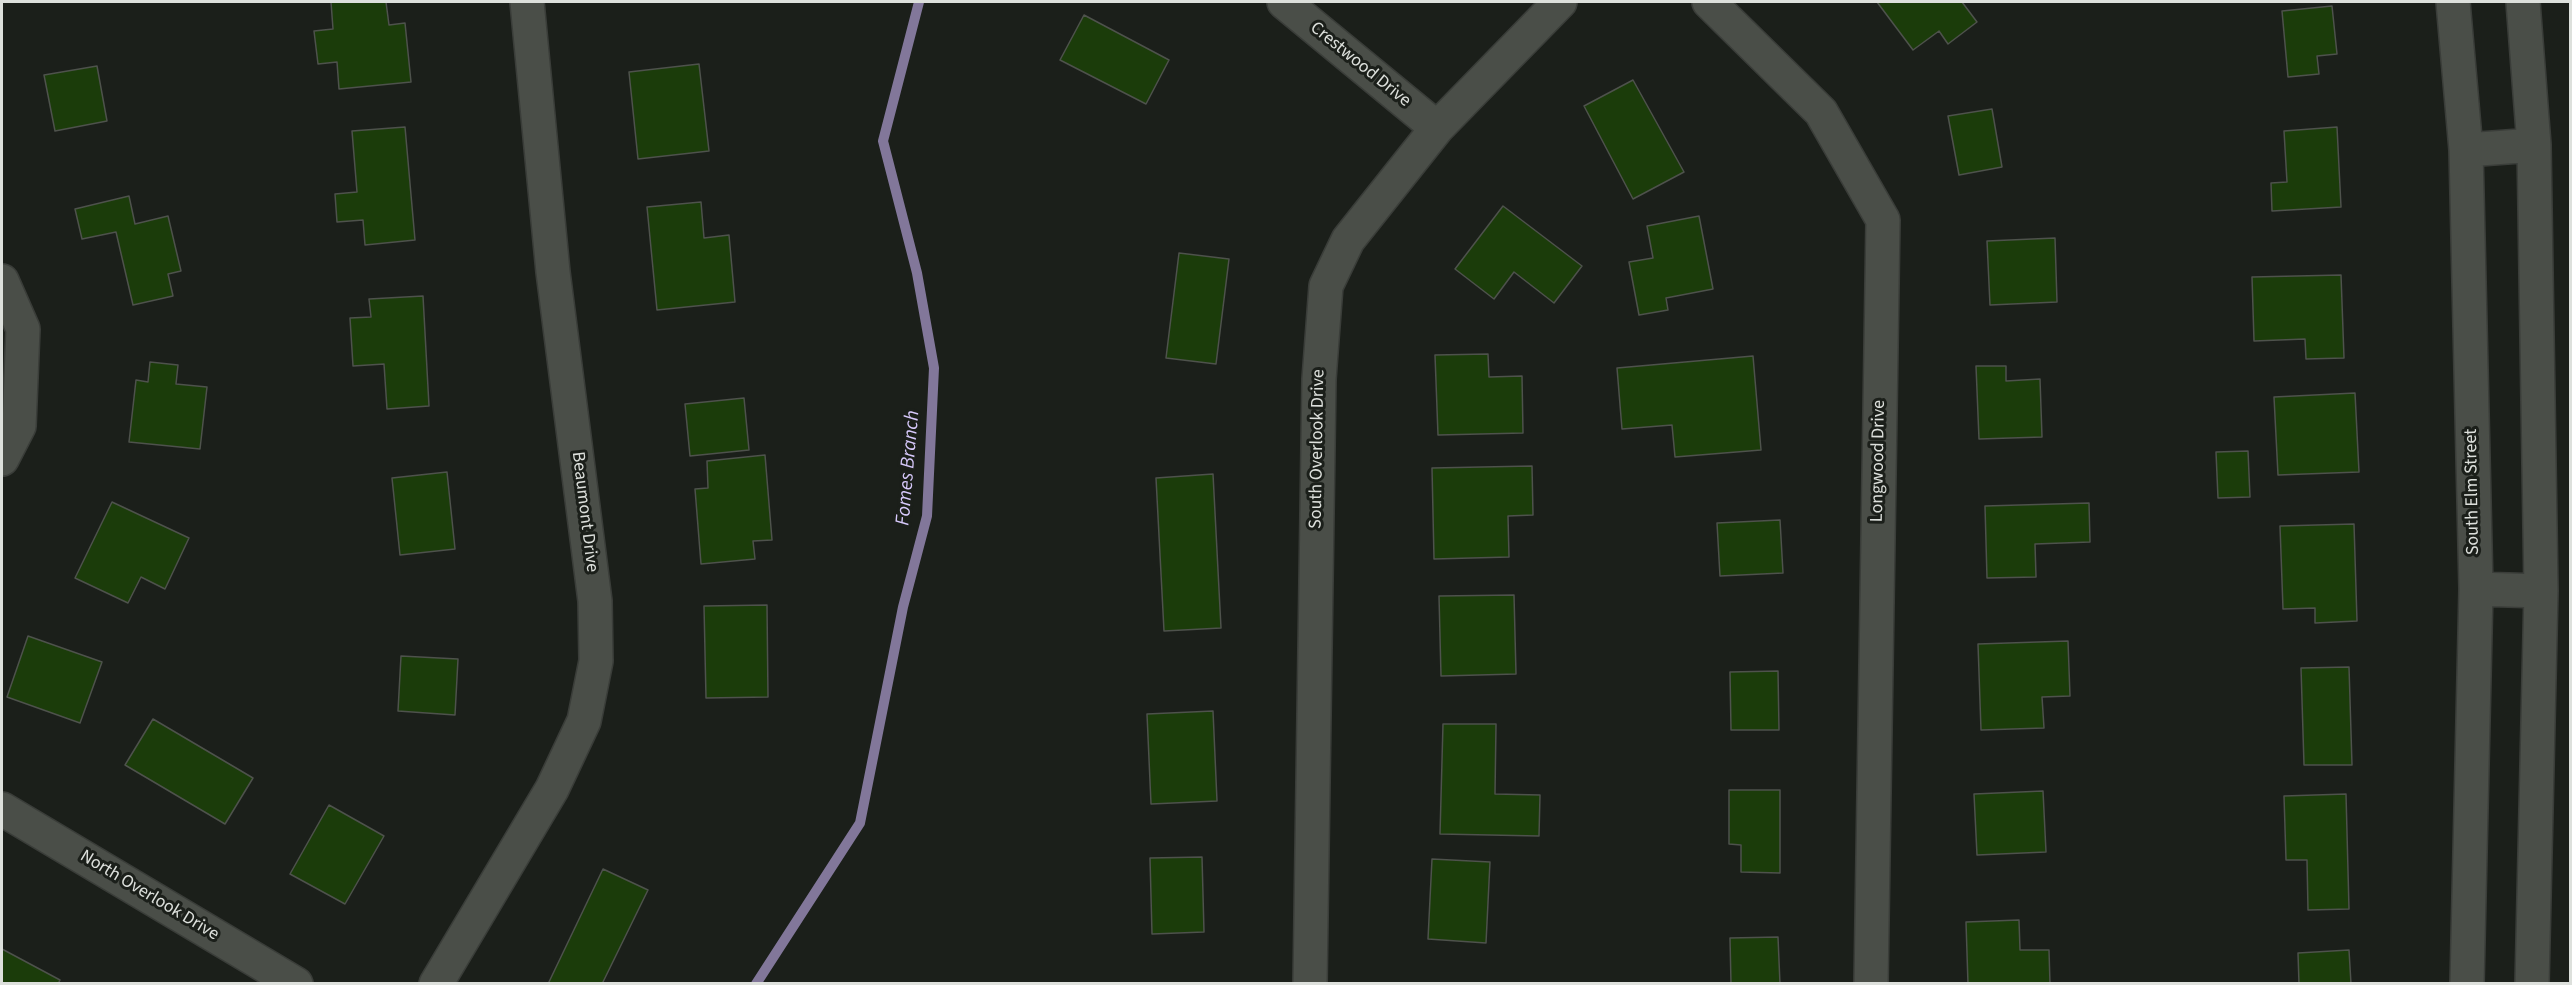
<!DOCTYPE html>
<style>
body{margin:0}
#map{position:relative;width:2572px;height:985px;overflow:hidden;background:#1b1f1a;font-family:"Source Sans 3",sans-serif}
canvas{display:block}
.frame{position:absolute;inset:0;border:3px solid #dde0dc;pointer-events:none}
</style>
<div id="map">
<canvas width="2572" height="985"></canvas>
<div class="frame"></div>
</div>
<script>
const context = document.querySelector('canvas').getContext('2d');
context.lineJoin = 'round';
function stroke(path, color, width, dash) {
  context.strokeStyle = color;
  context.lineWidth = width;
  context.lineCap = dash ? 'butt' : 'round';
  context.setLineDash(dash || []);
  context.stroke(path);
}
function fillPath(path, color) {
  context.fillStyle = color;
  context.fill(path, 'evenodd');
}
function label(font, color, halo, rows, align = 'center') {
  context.font = font + ' "Source Sans 3",sans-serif';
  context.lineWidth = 6;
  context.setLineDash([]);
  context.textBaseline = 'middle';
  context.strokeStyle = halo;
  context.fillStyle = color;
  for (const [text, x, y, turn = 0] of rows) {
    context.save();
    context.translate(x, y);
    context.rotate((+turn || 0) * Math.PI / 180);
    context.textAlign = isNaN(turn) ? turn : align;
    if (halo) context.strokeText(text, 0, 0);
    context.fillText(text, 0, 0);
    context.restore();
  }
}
const stream = new Path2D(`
 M756,984L860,823L903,607L927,516L934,368L917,273L883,141L919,2`);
const building = new Path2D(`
 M331,2H386L389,25L405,23L411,82L339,89L337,62L318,64L314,31L333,29Z
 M1877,2H1962L1977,22L1948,44L1939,31L1913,50Z
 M2332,6L2337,54L2317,56L2319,74L2288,77L2282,11Z
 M1084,15L1169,60L1146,104L1060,60Z
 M699,64L709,151L638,159L629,72Z
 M97,66L107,121L55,131L44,75Z
 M1633,80L1684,172L1633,199L1584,106Z
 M1992,109L2002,167L1959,175L1948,116Z
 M405,127L415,240L365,245L363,220L337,222L335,194L357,192L352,131Z
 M2337,127L2341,207L2272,211L2271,183L2287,182L2284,131Z
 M129,196L135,224L168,216L181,271L168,274L173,296L133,305L116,232L82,239L75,209Z
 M701,202L704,238L729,235L735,302L657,310L647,207Z
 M1503,206L1582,266L1554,303L1514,272L1494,299L1455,269Z
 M1699,216L1713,289L1666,298L1668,310L1639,315L1629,262L1653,258L1647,226Z
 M2055,238L2057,302L1990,305L1987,241Z
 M1179,253L1229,259L1216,364L1166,358Z
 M2341,275L2344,358L2306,359L2305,339L2254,341L2252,277Z
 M423,296L429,406L387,409L384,364L353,366L350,318L371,317L369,299Z
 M1488,354L1489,377L1522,376L1523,433L1438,435L1435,355Z
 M1753,356L1761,450L1675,457L1672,425L1622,429L1617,368Z
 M150,362L178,365L176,384L207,387L200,449L129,442L136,380L148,382Z
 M1976,366H2006V381L2040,379L2042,437L1979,439Z
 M2355,393L2359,472L2278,475L2274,397Z
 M744,398L749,450L690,456L685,404Z
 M2248,451L2250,497L2218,498L2216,452Z
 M765,455L772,540L753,541L755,559L701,564L695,489L708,488L707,461Z
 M1532,466L1533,515L1508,516L1509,557L1434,559L1432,468Z
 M447,472L455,549L400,555L392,478Z
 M1213,474L1221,628L1164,631L1156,478Z
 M112,502L189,538L165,589L141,577L128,603L75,578Z
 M2089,503L2090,542L2035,544L2036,577L1987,578L1985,506Z
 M1780,520L1783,573L1720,576L1717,523Z
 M2354,524L2357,621L2315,623V608L2283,609L2280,526Z
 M1514,595L1516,674L1441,676L1439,596Z
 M767,605L768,697L706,698L704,606Z
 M28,636L102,662L80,723L7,697Z
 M2068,641L2070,696L2042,697L2044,728L1981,730L1978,644Z
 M401,656L458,659L455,715L398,711Z
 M2349,667L2352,765H2304L2301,668Z
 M1778,671L1779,730H1731L1730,672Z
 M1213,711L1217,801L1151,804L1147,714Z
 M153,719L253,778L225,824L125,765Z
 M1443,724H1496L1495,794L1540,795L1539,836L1440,834Z
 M1729,790H1780V873L1741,872V845L1729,844Z
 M2043,791L2046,852L1977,855L1974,794Z
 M2346,794L2349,909L2308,910L2307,860H2286L2284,796Z
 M329,805L384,836L345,904L290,874Z
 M1202,857L1204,932L1152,934L1150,858Z
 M1432,859L1490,862L1486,943L1428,939Z
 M603,869L648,890L602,984H548Z
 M2019,920L2020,950H2049L2050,984H1968L1966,922Z
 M1778,937L1780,984H1731L1730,938Z
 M2,949L60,980L58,984H2Z
 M2349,950L2351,984H2299L2298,953Z`);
const minor = new Path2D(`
 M1284,2L1437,128
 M1709,2L1821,112L1883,220L1871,984
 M2453,2L2466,150L2476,589L2467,984
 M2523,2L2534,145L2541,591L2532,984
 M2466,150L2534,145
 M2,281L23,329L19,426L2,459
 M2476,589L2541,591
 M2,809L296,984
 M436,984L552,789L584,721L596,661L595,601L553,272L527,2
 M1310,984L1319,379L1326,286L1348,240L1437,128L1560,2`);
const streetNames = [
 ["Crestwood Drive",1360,65,39],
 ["South Overlook Drive",1318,449,-89],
 ["Longwood Drive",1879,461,-89],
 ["South Elm Street",2473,492,-91],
 ["Beaumont Drive",584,512,83],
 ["North Overlook Drive",149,896,31]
];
const waterNames = [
 ["Fomes Branch",909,468,-85]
];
stroke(stream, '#82779a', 10);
fillPath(building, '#1b3c0a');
stroke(building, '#4e524c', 1.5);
stroke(minor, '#3a3d39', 36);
stroke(minor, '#4a4e48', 33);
label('18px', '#dde0dc', '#1b1f1a', streetNames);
label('italic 20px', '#d7c9fb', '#1b1f1a', waterNames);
</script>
